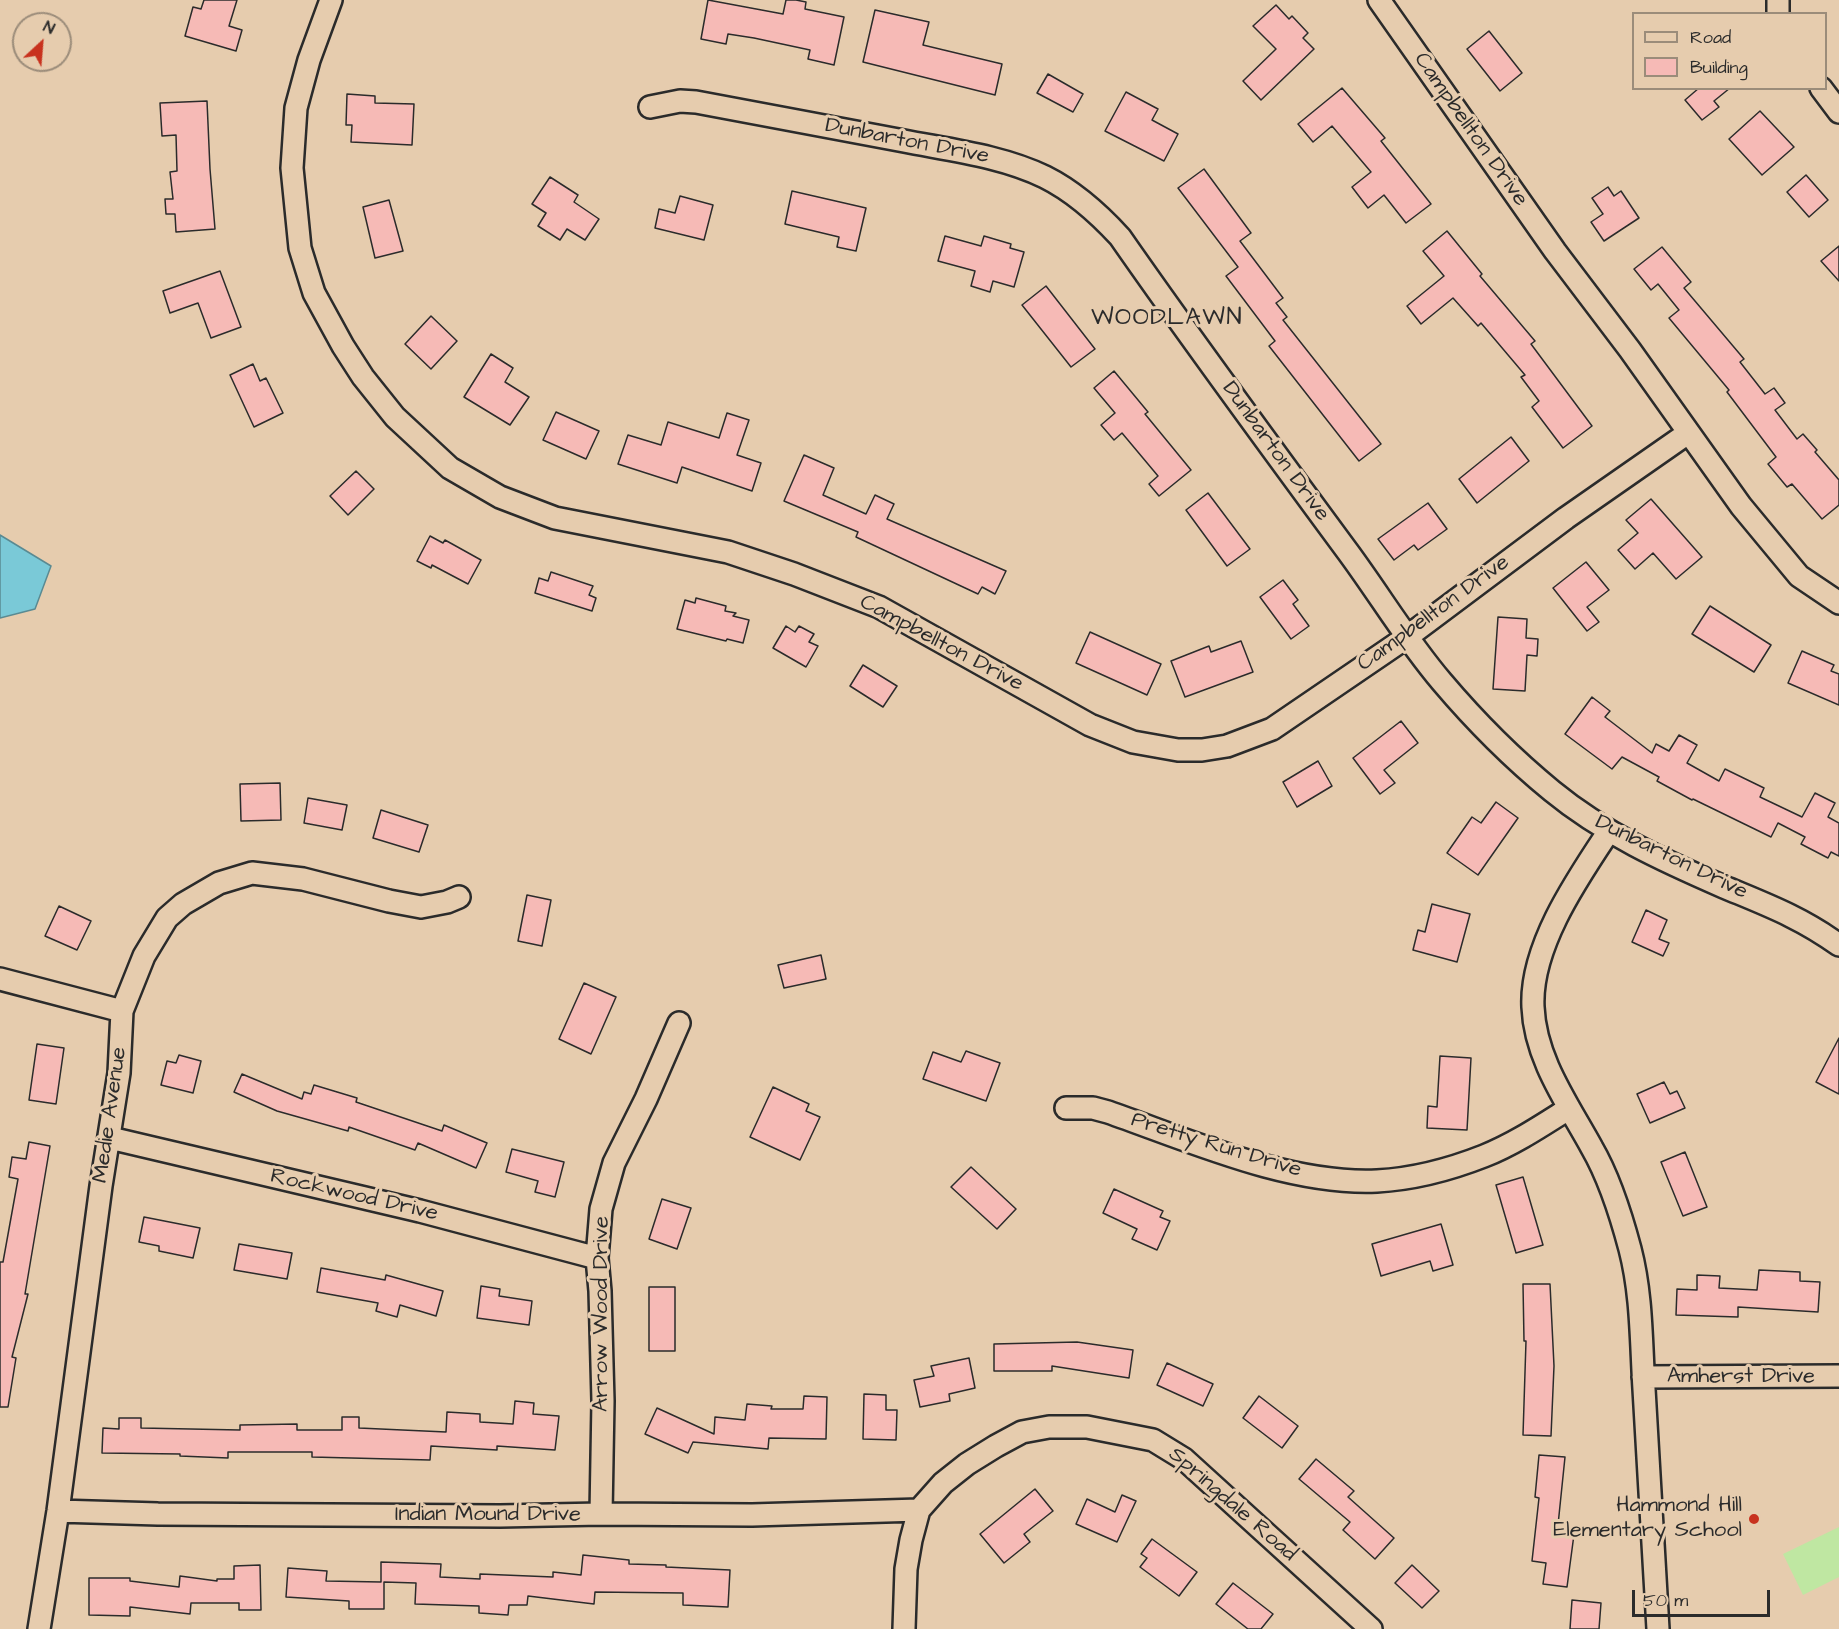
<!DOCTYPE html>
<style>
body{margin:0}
#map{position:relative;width:1839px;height:1629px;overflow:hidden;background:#e6ccae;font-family:"Architects Daughter",sans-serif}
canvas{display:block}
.legend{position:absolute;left:1632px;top:12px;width:195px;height:78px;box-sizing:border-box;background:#e6ccae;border:2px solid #9b8c7a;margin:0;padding:8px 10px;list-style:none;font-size:18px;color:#2b2b2b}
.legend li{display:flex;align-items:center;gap:12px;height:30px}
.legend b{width:30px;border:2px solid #9b8c7a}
.north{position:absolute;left:12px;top:12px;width:60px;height:60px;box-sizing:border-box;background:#e6ccae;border:2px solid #9b8c7a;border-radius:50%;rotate:26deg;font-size:16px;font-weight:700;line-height:24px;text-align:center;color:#2b2b2b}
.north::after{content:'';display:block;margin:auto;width:21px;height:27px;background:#c8321e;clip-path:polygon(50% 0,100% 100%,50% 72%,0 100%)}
.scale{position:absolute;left:1632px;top:1590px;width:138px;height:27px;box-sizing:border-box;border:3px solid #2b2b2b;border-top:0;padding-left:8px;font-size:18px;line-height:21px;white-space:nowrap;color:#2b2b2b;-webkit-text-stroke:4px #e6ccae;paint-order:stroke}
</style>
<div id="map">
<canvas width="1839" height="1629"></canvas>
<ul class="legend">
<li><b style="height:8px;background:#e6ccae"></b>Road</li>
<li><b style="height:16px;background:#f6bab6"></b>Building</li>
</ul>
<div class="north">N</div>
<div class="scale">50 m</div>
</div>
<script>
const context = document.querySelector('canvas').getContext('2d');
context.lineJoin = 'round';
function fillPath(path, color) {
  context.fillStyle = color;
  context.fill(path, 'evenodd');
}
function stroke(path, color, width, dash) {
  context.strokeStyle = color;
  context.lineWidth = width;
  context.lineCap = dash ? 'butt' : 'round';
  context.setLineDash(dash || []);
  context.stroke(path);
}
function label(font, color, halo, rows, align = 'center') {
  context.font = font + ' "Architects Daughter",sans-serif';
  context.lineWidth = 6;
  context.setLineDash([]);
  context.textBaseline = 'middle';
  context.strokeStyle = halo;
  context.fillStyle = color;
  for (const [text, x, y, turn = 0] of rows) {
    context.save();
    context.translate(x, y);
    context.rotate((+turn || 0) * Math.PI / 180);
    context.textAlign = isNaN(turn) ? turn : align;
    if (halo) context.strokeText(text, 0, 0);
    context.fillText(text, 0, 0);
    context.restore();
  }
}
const green = new Path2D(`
 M1839,1527V1577L1803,1595L1783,1554Z`);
const water = new Path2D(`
 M0,535L51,566L35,609L0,618Z`);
const building = new Path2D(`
 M204,0H237L229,26L242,30L236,51L185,36L193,7L201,9Z
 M708,0L783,14L786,0H796L806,2L805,9L844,17L834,65L808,59L810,50L754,38L728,34L726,44L701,39Z
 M1276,5L1289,19L1292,16L1308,33L1303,38L1314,49L1261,100L1243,81L1276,49L1253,26Z
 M875,10L929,22L923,45L1002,64L995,95L863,62Z
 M1489,31L1522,73L1500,91L1467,49Z
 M1048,74L1083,94L1073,112L1037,93Z
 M1342,88L1385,138L1381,141L1431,204L1406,223L1384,195L1368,208L1352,187L1371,172L1332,126L1313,142L1298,124Z
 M1699,88H1730L1714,101L1719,107L1702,120L1685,100Z
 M1126,92L1158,109L1152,120L1178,134L1164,161L1105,131Z
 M347,94L375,96V103L414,104L412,145L351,142L352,125H346Z
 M207,101L210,169L215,229L176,232L175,214H166L165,199H173L170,172L177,171L176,135L162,136L160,103Z
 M1760,111L1794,147L1762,175L1729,139Z
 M1204,169L1251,233L1240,241L1283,298L1276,303L1287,317L1283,320L1381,444L1359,461L1269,346L1275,341L1226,276L1238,267L1178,188Z
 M1806,175L1828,200L1809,217L1787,192Z
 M550,177L578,195L574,202L599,219L585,240L567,229L560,240L538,226L546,213L532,204Z
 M1608,187L1614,196L1621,191L1639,218L1604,241L1591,222L1603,214L1592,198Z
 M792,191L866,208L856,251L837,247L839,237L785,224Z
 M680,196L713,205L704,240L655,228L659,209L675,213Z
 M389,200L403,251L375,258L363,207Z
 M1447,231L1482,274L1480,276L1535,341L1531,344L1592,426L1563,448L1532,407L1539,401L1521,377L1525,375L1481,323L1478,326L1453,298L1421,324L1407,306L1444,276L1423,251Z
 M945,236L981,246L984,236L1011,244L1010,248L1024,252L1014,287L993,281L990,292L971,286L975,271L938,261Z
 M1839,246V281L1821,261Z
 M1662,247L1691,282L1684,288L1744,359L1740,362L1765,394L1774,388L1785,403L1775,410L1797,439L1803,434L1817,450L1815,452L1839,480V505L1822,519L1792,484L1787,487L1768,464L1776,457L1727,392L1729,390L1669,318L1679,310L1658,284L1651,290L1634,269Z
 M220,271L241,327L211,338L198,303L170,313L163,291Z
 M1046,286L1095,349L1071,367L1022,305Z
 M431,316L457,341L431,369L405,344Z
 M491,354L513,368L505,382L529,397L510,425L464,397Z
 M253,364L260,381L266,378L283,413L254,427L230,375Z
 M1114,371L1148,412L1145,414L1191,470L1159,496L1149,484L1158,476L1122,433L1114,440L1101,425L1115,413L1094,388Z
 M556,412L599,431L586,459L543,440Z
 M727,413L749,420L737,455L761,463L752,491L682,467L677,483L618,464L628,435L661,445L668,422L719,438Z
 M1511,437L1529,461L1477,503L1459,479Z
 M804,455L834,468L823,495L866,514L875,495L894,504L887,519L1006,571L995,594L982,587L978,594L856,537L858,532L784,501Z
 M356,471L374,489L348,515L330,496Z
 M1208,493L1250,549L1227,566L1186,510Z
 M1651,499L1702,557L1676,579L1653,553L1635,569L1618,550L1638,533L1626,520Z
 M1428,503L1447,529L1418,550L1414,545L1394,560L1378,539Z
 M430,536L443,543L445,540L481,560L468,584L432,565L431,568L417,561Z
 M1586,562L1609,590L1587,607L1599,622L1587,631L1553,588Z
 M551,572L593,586L589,595L596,598L592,611L535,593L539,578L548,581Z
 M1283,580L1298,600L1293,604L1309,626L1291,639L1260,597Z
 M696,598L726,606L725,611L736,613L733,616L749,620L743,643L727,639L726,641L677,629L685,600L695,603Z
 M1710,606L1771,645L1754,672L1692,634Z
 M1498,617L1527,619L1526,638L1538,639L1537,656L1527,655L1525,691L1493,689Z
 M786,626L795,632L799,626L814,634L809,642L818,646L806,667L773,648Z
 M1090,632L1161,664L1147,695L1076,663Z
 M1241,641L1253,672L1185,697L1171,661L1209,646L1211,652Z
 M1802,651L1834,665L1831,671L1839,674V705L1788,683Z
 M863,665L897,686L883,707L850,686Z
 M1592,697L1610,711L1605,717L1652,753L1656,744L1669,751L1679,735L1697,745L1687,763L1719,781L1725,769L1764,788L1760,797L1802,817L1815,793L1835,803L1828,817L1839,823V856L1831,852L1828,858L1801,844L1805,837L1778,823L1771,837L1693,799L1692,800L1657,781L1659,777L1622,757L1612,769L1565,734Z
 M1401,721L1418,743L1384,770L1395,783L1380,794L1353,758Z
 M1318,761L1332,786L1297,807L1283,782Z
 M280,783L281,820L241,821L240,784Z
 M308,798L347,805L342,830L304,823Z
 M1496,802L1518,818L1478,875L1447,853L1472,817L1481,823Z
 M381,810L428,825L419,852L373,838Z
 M527,895L551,900L542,946L518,941Z
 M1432,904L1470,914L1457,962L1413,950L1418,930L1425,932Z
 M59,906L91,921L77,950L45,936Z
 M1646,910L1667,920L1659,939L1669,943L1663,956L1632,942Z
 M821,955L826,979L784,988L778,965Z
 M584,983L616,997L591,1054L559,1039Z
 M1839,1038V1094L1816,1082Z
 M37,1044L64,1048L56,1104L29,1100Z
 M966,1051L1000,1063L986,1101L923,1079L933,1052L961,1062Z
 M179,1055L201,1061L193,1093L161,1085L167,1061L176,1063Z
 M1440,1056L1471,1058L1467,1130L1427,1128L1428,1106L1437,1107Z
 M242,1074L302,1099L304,1092L311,1094L314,1085L357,1098L356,1102L442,1131L444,1125L487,1143L476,1168L418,1143L415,1150L349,1127L348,1131L277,1111L234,1092Z
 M1664,1082L1670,1094L1677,1091L1685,1108L1650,1123L1637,1094Z
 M773,1087L809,1104L806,1111L820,1117L800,1160L750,1137Z
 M29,1142L50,1146L25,1294H28L12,1357L16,1358L8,1407H0V1262H3L18,1179L9,1177L12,1157L26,1159Z
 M512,1149L564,1162L555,1197L535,1192L538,1181L506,1172Z
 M1685,1152L1707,1207L1683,1216L1661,1162Z
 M971,1167L1016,1209L997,1229L951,1187Z
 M1523,1177L1543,1245L1516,1253L1496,1185Z
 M1114,1189L1163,1211L1160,1217L1170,1221L1157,1250L1132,1239L1137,1229L1103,1213Z
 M662,1199L691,1208L677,1249L649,1239Z
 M144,1217L200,1228L193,1258L159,1251V1246L139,1242Z
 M1441,1224L1453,1265L1433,1271L1430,1261L1381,1276L1372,1244Z
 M239,1244L292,1253L287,1279L234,1270Z
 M321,1268L385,1280L386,1275L443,1291L436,1316L400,1305L397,1317L376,1311L378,1303L317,1292Z
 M1759,1270L1800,1272V1281L1820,1282L1818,1312L1738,1307V1317L1676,1315L1677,1289L1697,1290V1275L1720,1276L1719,1288L1757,1290Z
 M1523,1284H1550L1554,1366L1551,1436L1523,1435L1526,1341H1524Z
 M481,1286L500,1289L499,1296L532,1301L529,1325L477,1318Z
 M649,1287H675V1351H649Z
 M1077,1342L1133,1350L1129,1378L1052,1366V1371H994V1344Z
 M969,1358L975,1388L949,1394L950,1401L920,1407L914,1380L934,1376L931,1366Z
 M1167,1363L1213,1384L1203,1406L1157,1385Z
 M864,1394L886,1395V1410H897L896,1440L863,1439Z
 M804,1396L827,1397L826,1439L769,1438L768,1449L693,1442L688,1453L645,1434L657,1408L714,1434L715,1417L745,1420L747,1404L772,1406L771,1409H803Z
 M1259,1396L1298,1426L1282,1448L1243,1418Z
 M515,1401L534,1403L533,1414L559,1416L555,1450L497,1446V1450L431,1446L430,1460L312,1457V1452H228V1458L180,1456V1454L102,1453L103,1428L119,1429V1418H141V1428L240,1430V1425L297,1424V1430H342V1417H359V1428L446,1432L447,1412L480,1414V1422L513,1424Z
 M1539,1455L1565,1457L1558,1525L1575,1527L1567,1587L1543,1584L1546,1563L1532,1561L1539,1498L1535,1497Z
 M1316,1459L1354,1491L1348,1497L1394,1538L1375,1559L1343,1530L1350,1522L1299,1479Z
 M1035,1489L1053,1511L1024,1534L1030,1542L1004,1563L980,1534Z
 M1122,1495L1136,1501L1117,1542L1076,1524L1087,1499L1115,1512Z
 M1152,1539L1197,1572L1179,1596L1140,1567L1147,1558L1141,1554Z
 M583,1555L629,1560V1564L666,1565V1567L730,1570L728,1607L683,1605V1593L595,1592L594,1604L528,1596L527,1605H509L508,1615L479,1613V1606L415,1604L416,1583L384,1582V1609H349V1601L286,1597L288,1568L327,1571L326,1581L381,1582V1562L441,1564L440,1577L480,1579V1574L553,1577V1572L581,1575Z
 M260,1565L261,1610H239V1603H191L190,1614L130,1607V1616L89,1615V1578H130V1581L179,1587L180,1576L217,1581V1579H234V1566Z
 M1412,1565L1439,1591L1422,1608L1395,1583Z
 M1233,1583L1273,1614L1261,1629H1248L1216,1604Z
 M1572,1600L1601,1603L1599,1629H1570Z`);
const minor = new Path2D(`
 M331,0L309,60L296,108L292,168L300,248L314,293L343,346L363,377L395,417L450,468L500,497L555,518L728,552L794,574L879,607L1090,725L1133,742L1178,750H1202L1227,746L1272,729L1407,637L1566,518L1688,433
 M1379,0L1555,251L1630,350L1741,506L1799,576L1839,603
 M1778,0V14
 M1821,88L1839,112
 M650,107L680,101L696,102C765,115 834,128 904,141C950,150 1002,156 1045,177C1075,192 1098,213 1120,237C1193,342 1269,445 1345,548C1378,592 1406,640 1442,682C1475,721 1513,759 1552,791C1603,833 1664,861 1724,887C1767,905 1800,917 1839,945
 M1609,831C1577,879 1530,947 1533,1007C1535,1059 1568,1104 1592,1148C1610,1179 1621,1215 1630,1249C1642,1295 1641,1342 1644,1389C1649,1469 1653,1549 1658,1629
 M0,979L122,1011
 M1066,1108H1093L1108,1112C1191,1141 1289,1185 1377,1181C1414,1179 1451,1169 1484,1156C1514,1144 1541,1126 1568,1109
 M110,1138L420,1211L597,1258
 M1643,1377L1839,1376
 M58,1511L158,1514L500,1516L601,1514L752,1515L919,1510
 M601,1514L603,1401L600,1291L597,1258L601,1209L614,1163L646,1099L679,1023
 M39,1629L58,1511L101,1186L119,1073L122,1011L144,956L167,918L183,904L219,883L252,873L303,879L389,901L421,907L447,902L459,897
 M904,1629L906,1569L911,1540L919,1510L943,1483L967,1464L996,1446L1022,1432L1049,1427H1087L1153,1440L1184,1459L1371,1629`);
const markers = [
 [1754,1519,6,"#c8321e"]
];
const streetNames = [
 ["Campbellton Drive",1470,130,55],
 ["Dunbarton Drive",907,142,11],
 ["Dunbarton Drive",1275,452,54],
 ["Campbellton Drive",1434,614,-36],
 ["Campbellton Drive",941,644,28],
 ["Dunbarton Drive",1671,858,26],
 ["Medie Avenue",111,1115,-82],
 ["Pretty Run Drive",1216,1146,17],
 ["Rockwood Drive",354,1196,13],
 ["Arrow Wood Drive",602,1314,-90],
 ["Amherst Drive",1741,1377],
 ["Springdale Road",1232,1505,41],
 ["Indian Mound Drive",488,1515]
];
const poiNames = [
 ["Hammond Hill",1742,1506],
 ["Elementary School",1742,1531]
];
const neighbourhoodNames = [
 ["WOODLAWN",1167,319]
];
fillPath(green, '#bfe7a2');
fillPath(water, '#7ac9d7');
stroke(water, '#5a8a92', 1.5);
fillPath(building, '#f6bab6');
stroke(building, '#2b2b2b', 1.5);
stroke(minor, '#2b2b2b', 26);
stroke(minor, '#e6ccae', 21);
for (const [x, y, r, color] of markers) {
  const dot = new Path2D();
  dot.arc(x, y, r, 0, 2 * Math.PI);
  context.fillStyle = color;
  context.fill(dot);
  stroke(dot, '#e6ccae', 2);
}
label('22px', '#2b2b2b', '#e6ccae', streetNames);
label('22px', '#2b2b2b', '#e6ccae', poiNames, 'right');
context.letterSpacing = '1.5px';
label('24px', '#2b2b2b', '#e6ccae', neighbourhoodNames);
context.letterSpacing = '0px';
</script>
